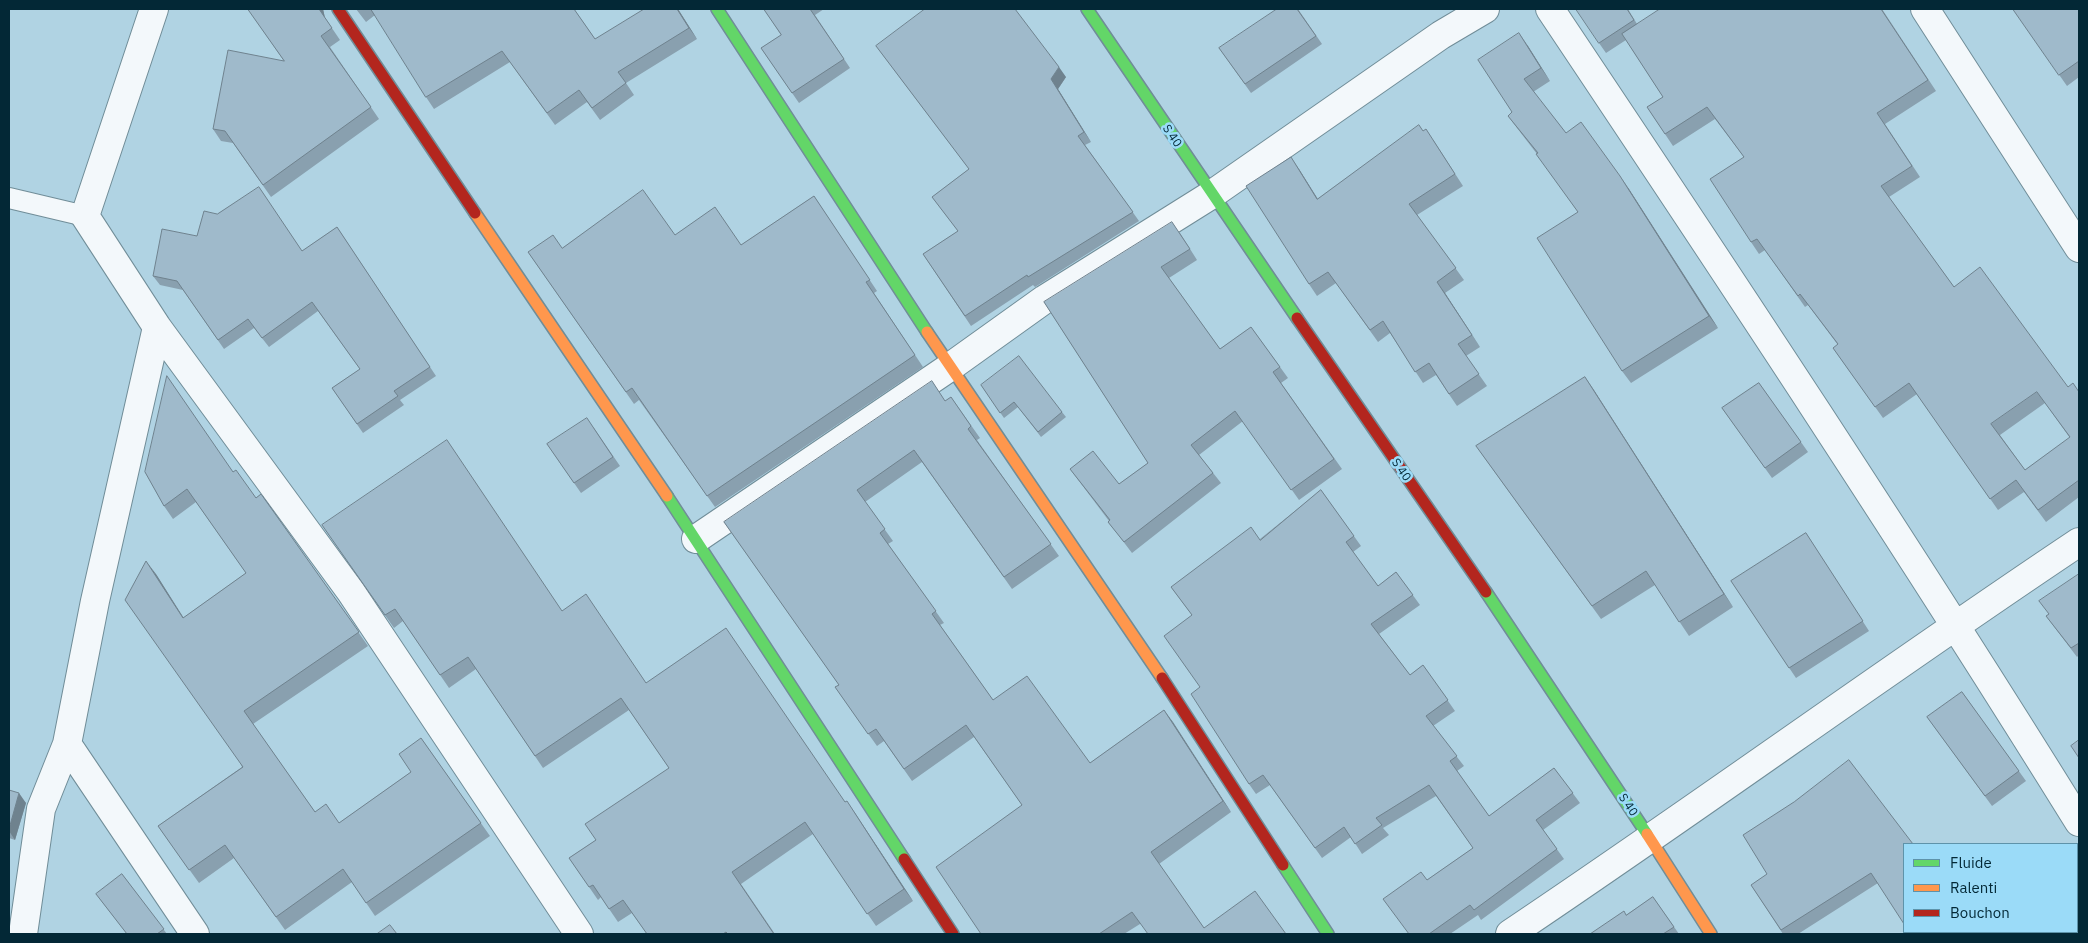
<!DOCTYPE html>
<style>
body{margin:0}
#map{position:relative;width:2088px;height:943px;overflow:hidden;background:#b0d3e3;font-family:"IBM Plex Sans",sans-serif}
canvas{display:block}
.frame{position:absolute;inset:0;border:10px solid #032836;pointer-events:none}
.legend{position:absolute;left:1903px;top:843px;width:175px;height:90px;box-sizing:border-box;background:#9bdbf8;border:1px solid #5e93aa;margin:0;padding:6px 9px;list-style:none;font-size:15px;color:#032836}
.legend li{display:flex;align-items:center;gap:10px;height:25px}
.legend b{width:25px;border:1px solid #5e93aa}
</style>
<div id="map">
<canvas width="2088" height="943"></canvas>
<div class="frame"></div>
<ul class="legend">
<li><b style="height:6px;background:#63d668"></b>Fluide</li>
<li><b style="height:6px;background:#ff974d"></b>Ralenti</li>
<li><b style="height:6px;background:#b3261e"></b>Bouchon</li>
</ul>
</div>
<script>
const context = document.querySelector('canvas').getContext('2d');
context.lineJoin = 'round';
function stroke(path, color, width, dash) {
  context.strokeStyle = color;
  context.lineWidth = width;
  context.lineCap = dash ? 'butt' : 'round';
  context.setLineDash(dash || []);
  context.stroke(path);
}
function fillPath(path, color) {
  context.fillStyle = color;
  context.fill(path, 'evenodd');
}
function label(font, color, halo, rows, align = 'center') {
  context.font = font + ' "IBM Plex Sans",sans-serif';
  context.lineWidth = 5;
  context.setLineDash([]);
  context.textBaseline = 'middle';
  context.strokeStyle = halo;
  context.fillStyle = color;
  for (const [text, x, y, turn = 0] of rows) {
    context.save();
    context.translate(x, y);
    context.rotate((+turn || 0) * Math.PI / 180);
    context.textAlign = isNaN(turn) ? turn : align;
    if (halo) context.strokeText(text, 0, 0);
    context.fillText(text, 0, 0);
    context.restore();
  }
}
const lane = new Path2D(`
 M9,198L85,216`);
const street = new Path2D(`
 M154,9L85,216L157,327L351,592L579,934
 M1550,9C1730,278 1908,547 2079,822
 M1925,9L2079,248
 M696,539L950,367L1045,299L1211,195L1441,35L1485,9
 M67,744L195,934
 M23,934L41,809L67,744L95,601L157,327
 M1510,934C1701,806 1887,670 2079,542`);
const fast = new Path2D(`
 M717,9L927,332
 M1087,9L1297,318
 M667,496L904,859
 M1486,592L1647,834
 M1283,865L1328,934`);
const slow = new Path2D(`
 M475,213L667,496
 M927,332L1162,678
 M1647,834L1711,934`);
const jam = new Path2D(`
 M338,9L475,213
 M1297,318L1486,592
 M1162,678L1283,865
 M904,859L953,934`);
const wall = new Path2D(`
 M248,9H323L325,18L340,40L330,47L379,119L271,197L233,143L221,141L213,129L284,61Z
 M356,9H574L595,39L678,9L697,39L626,83L634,95L600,120L587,102L555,125L510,62L434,109L426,97L375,15L366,22Z
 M764,9H824L815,15L850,68L799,103L761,48L781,35Z
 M1298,9L1322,44L1251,93L1219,48Z
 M1628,9L1637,24L1882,9L1936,91L1885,124L1920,177L1889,197L1954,287L2068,387L2079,392V497L2046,522L2024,492L1998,510L1917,394L1883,418L1833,348L1838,345L1808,305L1805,307L1765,250L1759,254L1751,242L1744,157L1715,119L1673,146L1647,107L1663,97L1626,40L1606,53L1599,43ZM2045,403L2070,438L2025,470L2000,435Z
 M2013,9H2079V77L2067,86Z
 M876,46L1066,77L1058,89L1091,142L1085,145L1139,221L1035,287L1033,285L971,326L923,254L958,231L932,197L969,169Z
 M1528,46L1550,81L1533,92L1566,133L1629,189L1718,328L1631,383L1622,371L1578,212L1537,154L1517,128L1508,116L1512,112Z
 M1423,131L1434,141L1463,186L1417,215L1464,280L1445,293L1480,347L1466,356L1487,386L1457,406L1436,375L1423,383L1390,333L1378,342L1336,283L1317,296L1309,284L1299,169L1318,199Z
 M814,196L877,291L874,293L923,367L715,507L639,400L634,404L528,252L675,235L741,245Z
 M337,227L436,376L400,400L404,405L363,433L332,388L360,369L318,311L269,347L254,328L224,349L183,290L160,285L153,276L197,236L302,251Z
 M1180,233L1197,260L1169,278L1220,349L1251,327L1288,378L1281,383L1342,469L1299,500L1243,421L1199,455L1221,483L1132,553L1116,532L1108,522L1109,521L1070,469L1119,484L1148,463L1044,302Z
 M1585,377L1733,607L1689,636L1655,585L1601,619L1476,446Z
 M1759,383L1808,452L1772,478L1722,408Z
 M981,385L1062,412L1066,417L1041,437L1018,407L1004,418Z
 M951,397L980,438L977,440L1059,556L1012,589L922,462L865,502L893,541L888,544L944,623L940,625L993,700L1090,763L1164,710L1231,812L1159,864L1204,928L1286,934L1140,924L1124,934H981L1022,805L974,737L912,781L884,741L877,746L835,687L839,685L724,522L946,401Z
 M594,428L620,466L581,493L547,444Z
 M145,472H233L256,498L261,494L368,646L253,724L315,812L339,823L411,772L421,738L490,836L375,916L352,882L285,930L234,858L199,883L158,826L242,767L156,574L183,618L246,573L196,502L173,519L164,506Z
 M1321,490L1361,546L1353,552L1378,586L1396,572L1420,605L1379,634L1410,675L1423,665L1455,711L1433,726L1464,766L1457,771L1489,816L1554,768L1580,803L1543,830L1564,859L1481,920L1478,915L1450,934H1408L1427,880L1473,848L1436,796L1383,828L1389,835L1362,854L1351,837L1322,858L1270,785L1256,794L1249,784L1200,687L1192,615L1171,587L1260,539Z
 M322,525L562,611L646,683L845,802L855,813L913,901L876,926L813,834L741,884L775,934H647L632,913L618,922L601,897L598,900L569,858L596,840L669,768L629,710L543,768L476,669L449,688L403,621L394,628Z
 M1806,533L1869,631L1796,678L1731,581Z
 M2079,574V655L2077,657L2046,616L2049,614Z
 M1962,692L2026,781L1992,806L1927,717Z
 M9,790L26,803L15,840L9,838Z
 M1913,844L1878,883L1798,934H1783L1751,885Z
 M122,874L167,934H127L103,903L96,894Z
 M1653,897L1679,934H1590L1626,915Z`);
const shadedWall = new Path2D(`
 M319,9H323L325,18L340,40Z
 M677,9H678L697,39L689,28Z
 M9,22L10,24L9,36Z
 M1519,33L1528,46L1550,81L1541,68Z
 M1059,67L1066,77L1058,89L1091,142L1084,132L1051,79Z
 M1291,157L1299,169L1325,211L1317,199Z
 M1620,176L1629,189L1718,328L1709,316Z
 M1437,282L1445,293L1480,347L1472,335Z
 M1585,377L1594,390L1733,607L1724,594Z
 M146,561L156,574L192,631L183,618Z
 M1164,710L1173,722L1231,812L1223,801Z
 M19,793L26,803L15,840L9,831V829Z
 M847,801L855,813L913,901L904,889Z`);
const building = new Path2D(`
 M248,9H319L332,28L321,36L371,107L263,185L225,131L213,129L228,50L284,61Z
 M371,9H574L595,39L644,9H677L689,28L618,72L626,83L592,108L579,90L547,113L502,51L426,97Z
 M764,9H810L844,59L792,93L761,48L781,35Z
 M925,9H1015L1059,67L1051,79L1084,132L1078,136L1133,212L1028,277L1027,275L965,316L923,254L958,231L932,197L969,169L876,46Z
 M1277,9H1297L1316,36L1245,84L1219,48Z
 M1576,9H1627L1634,20L1599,43Z
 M1660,9H1881L1928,80L1877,113L1912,166L1881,186L1954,287L1980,267L2068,387L2073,383L2079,392V480L2038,510L2016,480L1990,499L1909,383L1875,407L1833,348L1838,344L1800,294L1798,296L1757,239L1751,242L1710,179L1744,157L1707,107L1665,134L1647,107L1663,97L1622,34ZM2037,392L2070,437L2025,470L1991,424Z
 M2013,9H2079V61L2059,75Z
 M1519,33L1541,68L1524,79L1566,133L1581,122L1620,176L1709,316L1622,371L1537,238L1578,212L1536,154L1538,153L1508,116L1512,112L1478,60Z
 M1419,125L1423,131L1426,129L1455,174L1409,204L1456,268L1437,282L1472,335L1458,344L1479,374L1449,394L1429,363L1415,372L1383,321L1370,330L1328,272L1309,284L1246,186L1291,157L1317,199Z
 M259,187L302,251L337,227L430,367L394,391L398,396L357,424L332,388L360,369L312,302L262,338L248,319L218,340L177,281L153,276L162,229L197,236L204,211L217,214Z
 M643,190L675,235L715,207L741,245L814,196L870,280L866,282L915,355L707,496L632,388L626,392L528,252L553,235L562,248Z
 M1172,222L1190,249L1161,267L1220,349L1251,327L1280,367L1273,372L1334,459L1291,490L1235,411L1191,445L1213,473L1124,542L1108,522L1110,520L1070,469L1093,451L1119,484L1148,463L1044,302Z
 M1019,356L1062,412L1038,432L1014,402L1000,413L981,385Z
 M167,376L233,472L236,470L256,498L261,494L359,632L244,711L315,812L326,804L339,823L411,772L399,754L421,738L481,823L366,903L343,869L276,917L225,845L189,870L158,826L243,767L125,600L146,561L183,618L246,573L187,489L164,506L145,472Z
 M1585,377L1724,594L1679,622L1646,571L1592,606L1476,446Z
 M932,381L945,401L951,397L971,426L968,429L1051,544L1004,577L914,450L857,490L885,529L880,533L936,611L932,614L993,700L1027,676L1090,763L1164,710L1223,801L1151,852L1204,928L1255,891L1286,934H1148L1132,912L1099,934H981L936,867L1022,805L966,725L904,769L876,729L868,734L835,687L839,685L724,522Z
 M1759,383L1801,442L1765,468L1722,408Z
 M587,418L613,457L574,483L547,444Z
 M447,440L562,611L586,594L646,683L726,628L845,802L847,801L904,889L867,914L805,822L732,872L774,934H728L726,932L723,934H647L623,900L609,909L593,885L589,887L569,858L596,840L585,824L669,768L621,698L535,756L468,657L440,675L395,609L385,615L322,525Z
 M1321,490L1354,536L1346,542L1378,586L1396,572L1413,595L1371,624L1410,675L1423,665L1448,700L1426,716L1457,756L1450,761L1489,816L1554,768L1573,793L1536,820L1557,849L1474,910L1470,905L1429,934H1409L1383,899L1421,872L1427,880L1473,848L1429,785L1376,818L1382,825L1355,844L1344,827L1315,848L1263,775L1249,784L1191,694L1200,687L1164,636L1192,615L1171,587L1251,527L1260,540Z
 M1806,533L1863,621L1789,668L1731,581Z
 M2079,574V643L2071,648L2046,616L2049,614L2039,601Z
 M1962,692L2019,771L1985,796L1927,717Z
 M2079,740V758L2071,746Z
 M1849,760L1913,844H1904V924L1871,873L1781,930L1751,885L1767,874L1743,835L1794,802Z
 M9,790L19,793L9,829Z
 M2077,870L2079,873V934H1909L1910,933V932H2077Z
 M122,874L164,929L157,934H127L96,894Z
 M1653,897L1674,927L1663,934H1590L1624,911L1626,915Z
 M390,925L397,934H377Z`);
const streetNames = [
 ["S 40",1172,136,56],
 ["S 40",1401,470,55],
 ["S 40",1628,805,56]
];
stroke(lane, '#708d98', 22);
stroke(street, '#708d98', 30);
stroke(fast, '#708d98', 14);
stroke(slow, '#708d98', 14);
stroke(jam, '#708d98', 14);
stroke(lane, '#f3f8fb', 20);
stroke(street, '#f3f8fb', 28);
stroke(fast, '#63d668', 11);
stroke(slow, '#ff974d', 11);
stroke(jam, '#b3261e', 11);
fillPath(wall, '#89a0af');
fillPath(shadedWall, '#6f828e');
fillPath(building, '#9fbacb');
stroke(building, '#6f828e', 1);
label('12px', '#032836', '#9bdbf8', streetNames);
</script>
